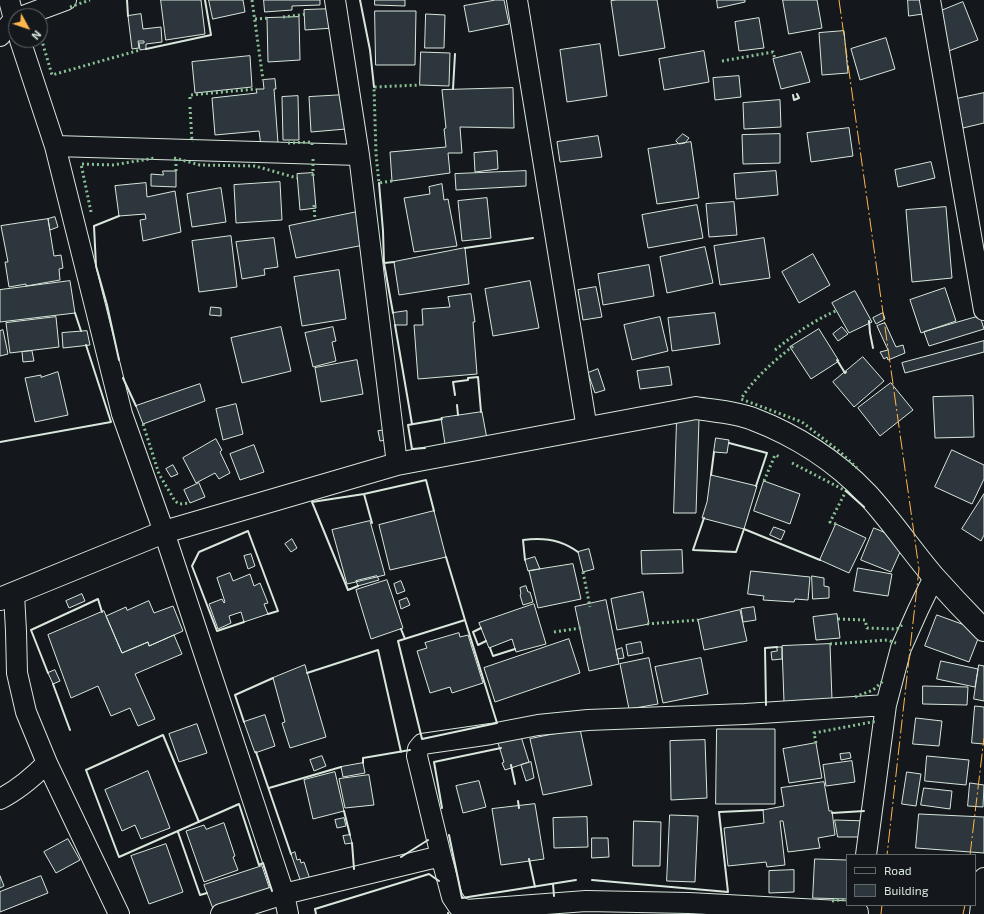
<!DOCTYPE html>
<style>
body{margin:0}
#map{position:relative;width:984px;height:914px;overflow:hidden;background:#14181c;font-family:"Exo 2",sans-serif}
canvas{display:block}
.legend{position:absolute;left:846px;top:854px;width:130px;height:52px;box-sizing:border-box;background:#14181c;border:1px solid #626a69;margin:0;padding:5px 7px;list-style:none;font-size:12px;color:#d8e6dc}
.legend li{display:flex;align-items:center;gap:8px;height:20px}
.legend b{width:20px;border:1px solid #626a69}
.north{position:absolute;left:8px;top:8px;width:40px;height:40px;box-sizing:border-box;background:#14181c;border:1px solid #626a69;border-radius:50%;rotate:130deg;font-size:11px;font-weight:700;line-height:16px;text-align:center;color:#d8e6dc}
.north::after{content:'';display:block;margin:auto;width:14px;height:18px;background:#ffb74d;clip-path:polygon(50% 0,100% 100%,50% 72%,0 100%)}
</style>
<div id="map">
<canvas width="984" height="914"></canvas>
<ul class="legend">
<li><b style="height:5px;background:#14181c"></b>Road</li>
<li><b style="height:11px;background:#2c363c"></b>Building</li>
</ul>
<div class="north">N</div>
</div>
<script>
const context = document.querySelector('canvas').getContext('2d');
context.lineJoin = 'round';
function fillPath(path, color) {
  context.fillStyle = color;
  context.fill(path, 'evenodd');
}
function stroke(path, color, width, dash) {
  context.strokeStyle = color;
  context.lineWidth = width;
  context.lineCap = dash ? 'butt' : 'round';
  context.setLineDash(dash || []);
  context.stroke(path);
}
const building = new Path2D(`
 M161,0H201L205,34L166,40Z
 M209,0H243L245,12L213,19Z
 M264,0H320V5L292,6V10L265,12Z
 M375,0H405V6L375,5Z
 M496,0H504L509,24L469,32L464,6Z
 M617,0H657L665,48L619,56L611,1Z
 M717,0H745V2L718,8Z
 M783,0H817L822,28L789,34Z
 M908,0H921L923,14L909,16Z
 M963,2L978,40L946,52L931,15Z
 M332,9L333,28L305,30L304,10Z
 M375,11H416L415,65H376Z
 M141,14L143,29L161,27L162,42L146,44V49L140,50L139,43H144V41H138L139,48L132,49L128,16Z
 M426,14L445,15L444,48H425Z
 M299,17L300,60L268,62L267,18Z
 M759,18L764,48L739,51L735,22Z
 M844,31L848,73L822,75L819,33Z
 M886,38L895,69L860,80L851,49Z
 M600,44L607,96L567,102L560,50Z
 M704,51L709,82L664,90L659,59Z
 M421,52L450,53L449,86L420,85Z
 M801,52L810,82L781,89L773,59Z
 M250,56L252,87L195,93L192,62Z
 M739,76L741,97L715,100L713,78Z
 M275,79L276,89H274L278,143L261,146L259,131L215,135L212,98L257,93L256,89H264L263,80Z
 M513,88L514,128L460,127L462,153H448L450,173L392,181L390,152L446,147L444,129L446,128L442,90Z
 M984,93V123L963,128L956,99Z
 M344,95L346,129L311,132L309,97Z
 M298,96L299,140H283L282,97Z
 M780,100L781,127L744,129L743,103Z
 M849,128L853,156L811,162L807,133Z
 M683,134L689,138L685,143L679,144L676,141Z
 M780,134V163L743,164L742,135Z
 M598,136L602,157L560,162L557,142Z
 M691,142L699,198L657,204L648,149Z
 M497,151L498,169L475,172L474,153Z
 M931,162L935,178L898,187L895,170Z
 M163,171H176V187L151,186V174L163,175Z
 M526,171V186L456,190L455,174Z
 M776,171L778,195L736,199L734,174Z
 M313,173L316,208L300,210L297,174Z
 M280,182L282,220L236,223L234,185Z
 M146,183L147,197L175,191L181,232L143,241L140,220L146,219L145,214L119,216L115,186Z
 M442,184L444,200L448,199L457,246L414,252L404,198L430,194L429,187Z
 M221,188L226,222L192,227L187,194Z
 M487,198L491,238L462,241L458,201Z
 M734,202L737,235L709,237L706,204Z
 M697,205L703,238L648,248L642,215Z
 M946,207L952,278L912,282L906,210Z
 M357,212L364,245L296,258L289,226Z
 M55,217L58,227L50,230L48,219Z
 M48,219L54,256L61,255L63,268L59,269L60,280L26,286V284L9,287L5,262H8L1,226Z
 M231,236L237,287L199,292L192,241Z
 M274,238L278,267L264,269L265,275L242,279L236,242Z
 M764,238L770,278L720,285L714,246Z
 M705,247L713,283L667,293L660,257Z
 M465,248L469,284L399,295L394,262Z
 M813,254L830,285L799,303L782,272Z
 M649,265L654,296L603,305L598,274Z
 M339,270L346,319L302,326L294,277Z
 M70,281L75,313L0,322V290Z
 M530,281L539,328L493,336L485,289Z
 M596,287L602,317L583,320L578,290Z
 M945,288L956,321L921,333L910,300Z
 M855,291L872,322L849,333L832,303Z
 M471,294L475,322H473L477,374L418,379L414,325H423L422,309L450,307L448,297Z
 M211,307L221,308V316L210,315Z
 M407,311V325H395L393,313Z
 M715,313L720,344L672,351L668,318Z
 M883,313L885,319L876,324L873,318Z
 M980,316L984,329L929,346L924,332Z
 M56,317L59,347L10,353L6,323Z
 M660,317L668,351L632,360L624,325Z
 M885,323L896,347L903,345L905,353L888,360L887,357L884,359L880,352L888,350L877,326Z
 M281,327L291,371L242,383L231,338Z
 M333,327L336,341L332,342L336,361L313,367L305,333Z
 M842,327L848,334L838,341L833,334Z
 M819,329L839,361L811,379L790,347Z
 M3,330L8,354L0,356V331Z
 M87,331L90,345L63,348L62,333Z
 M984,341V352L905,373L902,363Z
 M32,351L34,361L23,362L22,352Z
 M863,357L884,381L854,407L833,382Z
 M357,360L363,394L321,402L315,368Z
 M669,367L672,385L640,389L637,371Z
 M598,369L605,390L595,393L588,373Z
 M58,372L68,415L35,422L25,378L41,375V377Z
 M891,383L913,410L880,436L858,408Z
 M200,384L205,401L143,424L136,406Z
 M973,396L974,437L935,438L933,397Z
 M236,404L243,434L223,440L216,409Z
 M482,412L487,439L445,444L441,418Z
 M677,419H699L696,513H674Z
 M388,430L391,439L380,441L378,431Z
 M716,438L729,440L727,453L714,452Z
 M216,439L222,450L220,452L230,473L219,479L215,473L196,483L183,458Z
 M254,445L264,472L240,480L230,454Z
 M952,450L984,465V479L972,504L935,487Z
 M173,465L178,474L171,477L166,469Z
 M711,475L757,486L744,529L702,518L707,502Z
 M764,481L800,494L790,524L754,511Z
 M199,483L205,497L190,503L184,490Z
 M984,494V535L981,541L962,529Z
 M434,511L446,557L390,570L379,525Z
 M370,521L385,575L347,584L332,530Z
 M836,524L866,538L849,573L820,560Z
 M774,527L785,531L781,540L770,535Z
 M874,528L905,541L891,572L861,560Z
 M292,539L297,548L291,552L285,544Z
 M589,549L594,569L583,572L578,552Z
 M682,550L683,573L642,574L641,551Z
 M251,554L255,566L248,569L244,556Z
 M535,557L540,569L528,571L525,560Z
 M573,564L581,599L538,608L529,571Z
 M858,568L892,574L888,596L854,591Z
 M751,571L810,577L808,600L795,599L794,602L763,600L764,596L748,594Z
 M230,573L233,581L250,574L254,586L260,583L268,603L264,604L268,614L244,622L241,612L229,616L231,623L218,629L209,604L222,599L224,603L225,602L217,578Z
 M377,576L379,580L358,586L356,581Z
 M812,576L824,578V586L829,587V598L813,599Z
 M387,580L403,628L371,639L356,590Z
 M401,581L405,591L397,594L394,584Z
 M526,586L528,592H530L533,602L523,605L520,595L521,594L520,588Z
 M643,592L649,624L617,630L611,599Z
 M82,594L85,601L69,608L66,601Z
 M407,598L410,605L401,609L399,601Z
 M606,600L619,664L589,671L575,607Z
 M149,601L154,613L173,606L183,631L149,646L148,642L122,653L106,616L126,607L127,610Z
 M534,604L546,644L516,652L512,639L489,648L479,623Z
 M754,607L756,620L743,622L741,609Z
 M740,610L747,641L704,650L698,620Z
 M104,611L122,653L148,642L149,646L174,635L182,654L135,674L155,719L138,726L130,708L111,716L98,686L71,698L48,635Z
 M837,614L840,638L816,640L813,617Z
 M937,615L981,631L969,662L925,646Z
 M459,633L460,637L468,635L483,683L452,693L450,687L430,693L417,651L427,648L425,643Z
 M569,639L580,673L495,702L484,668Z
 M641,642L643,653L628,656L626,645Z
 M830,644L832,700L784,702L782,646Z
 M777,647H782V659L772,660L771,652L777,651Z
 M622,648L624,658L618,659L616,650Z
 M649,658L658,704L629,709L620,664Z
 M701,658L708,694L663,703L655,667Z
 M941,661L978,669L975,687L937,679Z
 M305,665L326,737L290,748L282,723L285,722L273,678Z
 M979,665L984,666V701L974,699Z
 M55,670L60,681L53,684L48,673Z
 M923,686L968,687L967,705L923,704Z
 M975,706L984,707V744L972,743Z
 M265,715L275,746L255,753L244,722Z
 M916,718L942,721L939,746L913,744Z
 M197,724L207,753L179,762L169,734Z
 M580,729L592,785L543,795L530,739Z
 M717,729H775V804H716Z
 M519,730L529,762L505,770L502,763L504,762L496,737Z
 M705,740L707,798L671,800L670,741Z
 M816,743L822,778L789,783L783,749Z
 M850,753L851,758L841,760L840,754Z
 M322,756L326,766L314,771L310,760Z
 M927,756L969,760L966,785L925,781Z
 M852,761L855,782L826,786L823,765Z
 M531,762L534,778L526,781L521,765Z
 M363,763L365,773L343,777L341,767Z
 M148,771L170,828L141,839L135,825L122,831L105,790Z
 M335,772L344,811L313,819L304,780Z
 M907,772L921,774L916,806L902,804Z
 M369,775L374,805L345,808L339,779Z
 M479,781L486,807L463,813L456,786Z
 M824,782L829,811H832L835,835L818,838L820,848L788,852L783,821H780L785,865L767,867L766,862L728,866L724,828L764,823L763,810L784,806L781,788Z
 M970,783L984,785L983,807L968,806Z
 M924,788L952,791L950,809L921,805Z
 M535,804L544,859L501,865L492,809Z
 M919,814L984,817V853L916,848Z
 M670,815L698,816L695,882L667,881Z
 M587,817L588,847L554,848L553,818Z
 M344,818L346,826L337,828L335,820Z
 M835,820L868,821L867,837H838Z
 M634,821L661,822L660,866H633Z
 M224,823L235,856L233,857L238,870L204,882L186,831L204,825L206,829Z
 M350,835L352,843L345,844L343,836Z
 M592,838H608L609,857L592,858Z
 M68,839L80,860L56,873L44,852Z
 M166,844L183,892L149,904L131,856Z
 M295,852L297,860L300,859L301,863L304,862L311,882L302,885L291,854Z
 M815,859L847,860V899L813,898Z
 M262,866L272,896L215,914L204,885Z
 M794,870V892L769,893V871Z
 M0,876L4,886L0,888Z
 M41,876L48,893L0,912V892Z`);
const street = new Path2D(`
 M9,0L16,27
 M335,0L359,155L397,464
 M517,0L587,429
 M930,0L984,310
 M23,16L66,0
 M0,36L14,19L16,18
 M20,40L55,146L122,414L164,532L284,894L288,914
 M55,146L359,155
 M47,763L119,914
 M0,799C18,790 33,777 47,763L26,712L17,673L16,631L14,594
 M866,855L886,705L901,648L918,610L934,577
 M858,912L689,903L586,901L466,910L458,906L452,897L441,856L417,756L418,749L422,744L491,734L538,725L588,720L745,714L886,705
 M221,914L284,894L441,856
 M980,914L984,878`);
const secondary = new Path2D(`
 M0,599L164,532L397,464L696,408C715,411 736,412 753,419C795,435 836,461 867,494C891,520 911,550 934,577C950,595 967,613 984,630`);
const hedge = new Path2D(`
 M252,0L263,80
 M70,7L90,0
 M283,17L307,14
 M255,19L269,18
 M40,24L42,41L52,75L140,50
 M722,61L773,52L775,59
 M190,99V95L256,89
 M190,107L192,142
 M288,143L312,142V146
 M174,158L200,165L255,166L297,178
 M176,159V171
 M313,176V159
 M392,181L379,183L376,154L374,87L420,85
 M314,205L315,220
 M91,212L81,164L113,165L155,158
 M793,346C773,362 754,378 741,399L802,422L839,451L857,468
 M775,350C795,334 814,320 838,310
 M143,424L159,474L175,501L179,504L190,503
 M792,463L846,491L830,522L836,524
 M764,481L775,455L780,457
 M583,572L590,607
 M838,619L865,620L867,628L897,629L902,625
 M647,624L698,620
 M554,632L581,628
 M830,644L887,640L896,643
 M855,697L873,690L883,681
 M816,743L814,733L877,721
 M832,901L847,899`);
const wall = new Path2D(`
 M127,0L128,16
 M360,0L370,50L374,87
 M146,49L211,35L205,0
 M453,89L455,54
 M793,95L794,100L799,98L797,94
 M379,183L383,231L384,263
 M465,248L533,238
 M75,313L81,331
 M393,313L384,263L394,262
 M869,321L870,333L873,348
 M395,325L412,424
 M119,360L107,305L96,266L94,226L119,216
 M837,360L845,373L846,372
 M123,378L136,406
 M455,395L453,382L468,380V378L478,377L481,412
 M457,405L458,415
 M0,442L111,422L86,345
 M729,443L767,453L756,486
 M425,448L412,449L408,425L442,419
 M711,475L714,452
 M846,491L864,507
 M364,494L426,480L434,511
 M704,518L693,550L736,552L744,529L820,560
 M446,557L465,620
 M525,560L523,540C543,537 561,539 578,552
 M358,586L348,590L312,502L364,494L372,523
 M465,620L497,723L422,739L398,641Z
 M244,622L217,631L192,566L199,552L248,531L278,611L268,614
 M481,628L473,632L478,645L486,641
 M401,629L405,639
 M490,648L493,656L515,649
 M48,673L31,630L98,599L102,612
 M307,673L378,650L401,752
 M53,684L70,730
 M766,705L765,648L777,647
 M244,722L235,695L273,678
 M256,752L291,854
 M363,763V758L410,750
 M511,765L515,784
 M269,788L341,767
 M518,801L519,808
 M442,808L434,762L501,748
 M344,811L350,835
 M832,813L864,811
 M199,822L163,735L86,770L119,857L239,804L259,865L263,863L272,891
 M178,832L200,895L207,893
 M449,835L462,898L576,880
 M352,843L354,869
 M401,857L428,840
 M529,859L535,887
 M592,880L728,892L719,812L763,810
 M553,884L554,896
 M448,913V914
 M316,914L315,909L429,874L439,881`);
const power = new Path2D(`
 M839,0L919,569L887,855
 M970,855L984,738
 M881,914L882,905
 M963,914L965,905`);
fillPath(building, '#2c363c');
stroke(building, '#d8e6dc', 1);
stroke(street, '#d8e6dc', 22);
stroke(secondary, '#d8e6dc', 24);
stroke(street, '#14181c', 20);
stroke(secondary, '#14181c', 22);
stroke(hedge, '#8ac095', 3, [2, 3]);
stroke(wall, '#d8e6dc', 2);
stroke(power, '#ffb74d', 1, [14, 3, 2, 3]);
</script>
